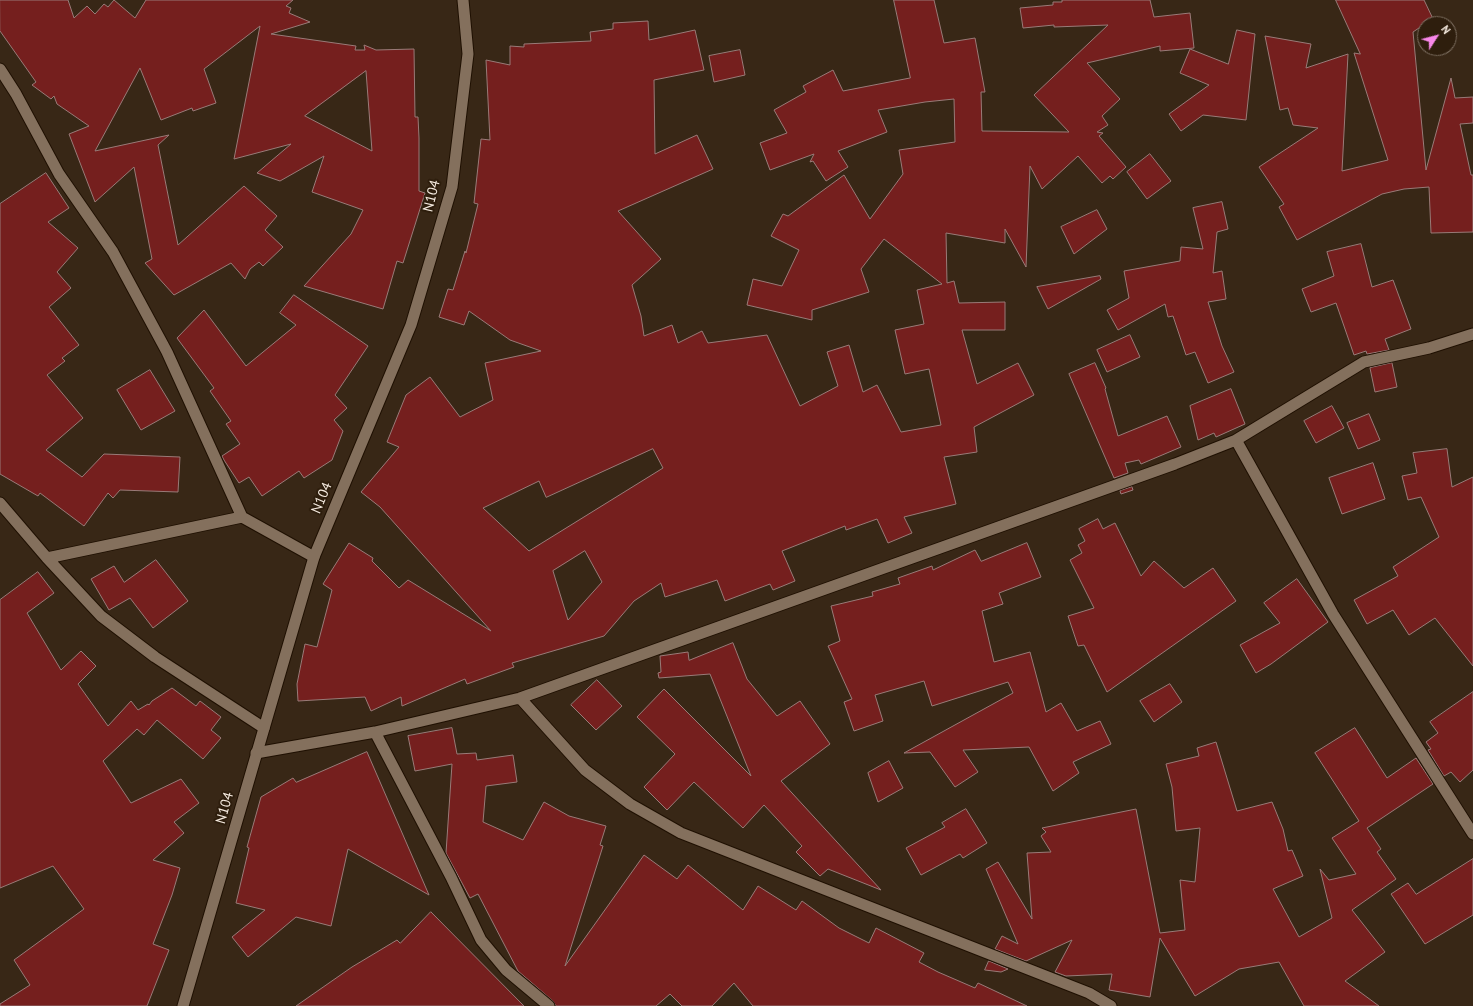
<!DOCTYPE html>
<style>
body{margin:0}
#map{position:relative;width:1473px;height:1006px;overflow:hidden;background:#382716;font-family:"PT Sans",sans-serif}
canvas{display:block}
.north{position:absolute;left:1417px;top:16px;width:40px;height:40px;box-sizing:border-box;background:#2e1e0d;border:1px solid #7e7062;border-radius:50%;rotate:54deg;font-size:11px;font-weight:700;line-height:16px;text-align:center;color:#f7ece1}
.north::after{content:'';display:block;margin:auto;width:14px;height:18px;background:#f987e9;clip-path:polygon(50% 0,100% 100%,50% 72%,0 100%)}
</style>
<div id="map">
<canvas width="1473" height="1006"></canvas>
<div class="north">N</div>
</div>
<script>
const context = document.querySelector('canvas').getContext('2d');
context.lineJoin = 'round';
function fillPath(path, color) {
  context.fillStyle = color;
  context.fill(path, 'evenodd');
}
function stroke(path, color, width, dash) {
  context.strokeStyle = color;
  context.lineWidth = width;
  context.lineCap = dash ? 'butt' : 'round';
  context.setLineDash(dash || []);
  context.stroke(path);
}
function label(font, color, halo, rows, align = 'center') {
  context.font = font + ' "PT Sans",sans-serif';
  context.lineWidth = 4;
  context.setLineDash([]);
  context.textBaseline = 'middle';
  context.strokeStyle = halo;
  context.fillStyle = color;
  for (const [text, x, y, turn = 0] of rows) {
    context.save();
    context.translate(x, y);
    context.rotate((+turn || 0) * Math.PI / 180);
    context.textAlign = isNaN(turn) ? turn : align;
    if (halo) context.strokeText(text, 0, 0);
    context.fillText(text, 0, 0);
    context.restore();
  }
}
const building = new Path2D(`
 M0,0H68L74,18L87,6L95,14L104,4L108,7L114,0L135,18L146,0H293L286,6L291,8L289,13L310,22L271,34L356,46L355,50H365L364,45L376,50L414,49L415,117H418L419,138V191L425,193L403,263L397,261L383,309L304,286L351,234L363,210L312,192L324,156L280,181L257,173L291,144L234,159L260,26L204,69L216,103L193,111L192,108L161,120L140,68L95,151L169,135L158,145L178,245L244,186L277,216L265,230L283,247L263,266L259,262L250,269L245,279L231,263L174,295L145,263L152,259L134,167L95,202L69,134L89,126L57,104L54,96L51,99L32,85L36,82L0,31ZM366,71L372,151L305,116Z
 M894,0H934L944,43L975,38L985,92H981L982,131L1069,132L1034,95L1108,25L1054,27V25L1023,28L1020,8L1053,5V2H1062V0H1150L1154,17L1190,13L1194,48L1160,51V46L1087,63L1120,99L1102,116L1108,125L1097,132L1103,133L1099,136L1126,167L1113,179L1110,176L1102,183L1078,156L1042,189L1030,166L1026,267L1005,229V243L946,233L947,283L954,281L959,303L1005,302V330H962L977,384L1018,363L1034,395L974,427L977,452L944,457L956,504L904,517L912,533L888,543L877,519L846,530L845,526L782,551L795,581L773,590L770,584L725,601L717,580L665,597L661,583L634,601L604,636L512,663L514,667L467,684L465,679L402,706L401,697L371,711L365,697L298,701L297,684L305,644L317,647L332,590L323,584L349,543L373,558L372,561L399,588L408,580L491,631L380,507L361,492L399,447L387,442L406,395L430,377L460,417L493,400L485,363L541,351L510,340L469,311L464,325L439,317L448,289L453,290L465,251L466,253L478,204L474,203L481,139L490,140L486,60L510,65V46L524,47V44L591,41L590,32L613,29V23L648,21L649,40L695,30L704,70L654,80L655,154L697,135L713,169L618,211L661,259L632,285L641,316L644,336L672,325L678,343L702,331L708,343L767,335L800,406L838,386L827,352L849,345L863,392L877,385L901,432L941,425L929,369L905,374L895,330L924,324L917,290L942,284L884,239L861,269L869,292L812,310V320L747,305L753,279L782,286L799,250L771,236L783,214L788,216L844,175L870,219L903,174L899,150L955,142L954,99L925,102L878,110L887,132L838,151L848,167L826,181L813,161L810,162L814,154L770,170L760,143L787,133L774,110L806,92L803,86L833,70L843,91L910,78ZM653,449L663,468L529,551L483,508L539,481L546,497ZM585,551L602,582L568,620L553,571Z
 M1336,0H1424L1434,21L1425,24L1413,32L1426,170L1451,78L1455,98L1473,97V123L1460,124L1471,175H1473V232L1431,233L1429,187L1404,189L1382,194L1297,240L1279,207L1284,204L1259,167L1318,128L1293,125L1288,108L1280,110L1265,36L1311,44L1306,68L1348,54L1342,171L1388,160L1354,53L1360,54Z
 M1237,30L1255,34L1246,120L1203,115L1181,131L1169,114L1209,85L1180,73L1190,49L1228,64Z
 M740,50L745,75L714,82L709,56Z
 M1150,154L1171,181L1147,199L1127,172Z
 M46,173L69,208L48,222L78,248L57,272L71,288L49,307L79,345L62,358L65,361L47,375L83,418L46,450L82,477L104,454L180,457L178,492L120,490L113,498L108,493L84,526L40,493L38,496L0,474V204Z
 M1222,202L1228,229L1217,232L1213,273L1222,271L1226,299L1208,302L1222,346L1234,372L1208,383L1195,352L1186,355L1173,316L1168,317L1165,304L1118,330L1107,310L1129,298L1124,271L1180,261L1181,247L1203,249L1193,208Z
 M1097,210L1107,229L1074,254L1061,227Z
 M1361,244L1372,287L1393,280L1411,329L1385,339L1389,350L1367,354L1366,351L1354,355L1336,303L1311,312L1302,289L1334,276L1327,252Z
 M1100,276L1101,279L1048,309L1037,287Z
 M294,295L368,346L335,395L347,408L334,420L343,431L332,460L304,478L299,471L262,496L249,477L239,483L224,460L222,456L240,444L226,424L231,421L210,391L214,388L177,338L204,310L246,366L296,325L280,313Z
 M1130,335L1140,357L1107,372L1097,350Z
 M1095,363L1106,388L1105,389L1118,436L1167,416L1181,447L1141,464L1139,460L1125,463L1128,473L1114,478L1069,374Z
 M1392,363L1397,387L1375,392L1370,368Z
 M150,370L175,411L141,430L117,390Z
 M1231,389L1245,424L1216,437L1214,433L1198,440L1190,406Z
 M1332,406L1344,428L1316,443L1304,421Z
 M1369,414L1380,440L1358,449L1347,423Z
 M1447,449L1452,487L1473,477V666L1435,618L1409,635L1393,610L1367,624L1354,600L1398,576L1393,567L1439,537L1421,497L1408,500L1402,476L1417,473L1413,453Z
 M1373,463L1385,499L1342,514L1329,478Z
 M1132,487L1133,490L1121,494L1120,491Z
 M1098,519L1103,529L1115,523L1141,576L1154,561L1184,588L1213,568L1236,601L1107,692L1084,645L1078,646L1068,616L1094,608L1070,560L1082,553L1078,545L1085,541L1079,529Z
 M1027,543L1041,577L999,593L1003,604L982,611L994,662L1030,652L1046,712L1061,703L1077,731L1100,721L1111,744L1073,762L1079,773L1053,791L1029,747L963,750L978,772L955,787L930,752L904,753L1013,693L1008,682L932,706L924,681L875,695L883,721L854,731L844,702L852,699L828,646L840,641L831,606L873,596L872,592L900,584L898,578L932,566L933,570L975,550L981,561Z
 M156,560L188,601L153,628L130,598L109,610L91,579L114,566L124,582Z
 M38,572L54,593L27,613L61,670L81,651L96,666L78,684L108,726L131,701L138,710L148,704L149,705L152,701L172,688L196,706L200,701L221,717L211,730L221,738L203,759L157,720L144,735L137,729L103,761L131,803L181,779L199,803L174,822L184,833L153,860L180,868L172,895L153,944L169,950L147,1006H0V1004L30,985L14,960L84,909L53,866L0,888V600Z
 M1297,579L1328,622L1271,664L1256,673L1240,645L1280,623L1264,603Z
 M733,643L747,679L777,716L800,701L830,744L781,781L881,890L828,869L820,876L796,852L802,846L764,805L743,828L694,782L667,810L644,787L675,754L637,717L664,689L751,776L710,674L659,678L658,673L661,672L660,656L688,652L689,660Z
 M597,680L622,706L596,730L571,705Z
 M1170,684L1182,702L1154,722L1140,701Z
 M1473,692V770L1460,782L1451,772L1444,776L1428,750L1431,749L1426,742L1438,733L1430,722Z
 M452,728L457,754L476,753L477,760L513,755L517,782L486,786L483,822L523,840L544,802L569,816L606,826L600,845L603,846L565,966L644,855L677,879L688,865L743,910L758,886L796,910L802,901L839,928L869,943L876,928L924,953L919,962L938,972L975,988L978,983L1027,1006H753L734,983L712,1006H682L670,994L656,1006H556L553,1001L518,971L478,894L470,898L446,853L452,764L415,771L408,736Z
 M1355,728L1387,778L1416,758L1433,784L1367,828L1381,849L1377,852L1396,879L1352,910L1385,952L1345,981L1379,1006H1304L1279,962L1239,969L1195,996L1160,938L1150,997L1109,990L1112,974L1066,976L1055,972L1072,940L1026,961L995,949L1002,936L1018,944L986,869L998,862L1032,919L1027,853L1051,852L1041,836L1046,832L1042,828L1136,809L1160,933L1185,930L1180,880L1195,882L1200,828L1176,831L1172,787L1166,764L1199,756L1197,748L1216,742L1237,811L1272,802L1283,829L1288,851L1292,850L1303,876L1273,889L1299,937L1332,918L1320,869L1329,880L1356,874L1332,838L1359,821L1315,753Z
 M367,752L429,895L348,849L331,926L296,917L248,957L232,937L265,910L236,903L249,848L247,847L261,797L293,778L296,782Z
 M889,761L903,788L878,802L868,773Z
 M966,809L987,843L963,858L960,854L921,875L906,848L945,827L942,823Z
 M1473,859V915L1425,944L1391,894L1408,883L1416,894Z
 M431,912L524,1006H296L352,967L397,940L400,943Z
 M989,961L1008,969L1001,972L985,970Z`);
const minor = new Path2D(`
 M0,69L16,94L59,174L113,252L167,352L242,517L314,557
 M1473,334L1429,348L1364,362L1236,440L1333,614L1473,834
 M0,503L47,558L101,616L155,657L264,728
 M47,558L242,517
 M520,698L585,770L630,804L681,833L1089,993L1111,1006
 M375,732L451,877L481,940L506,970L549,1006
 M256,753L375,732L520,698L1175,464L1236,440`);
const tertiary = new Path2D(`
 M183,1006L314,557L411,325L452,187L468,54L463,0`);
const streetNames = [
 ["N104",432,196,-76],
 ["N104",322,498,-67],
 ["N104",225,808,-74]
];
fillPath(building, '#751f1e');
stroke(building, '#997b78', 1);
stroke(minor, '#1f1002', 13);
stroke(tertiary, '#1f1002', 13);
stroke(minor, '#84705d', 11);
stroke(tertiary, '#84705d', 11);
label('14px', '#f7ece1', '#2e1e0d', streetNames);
</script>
